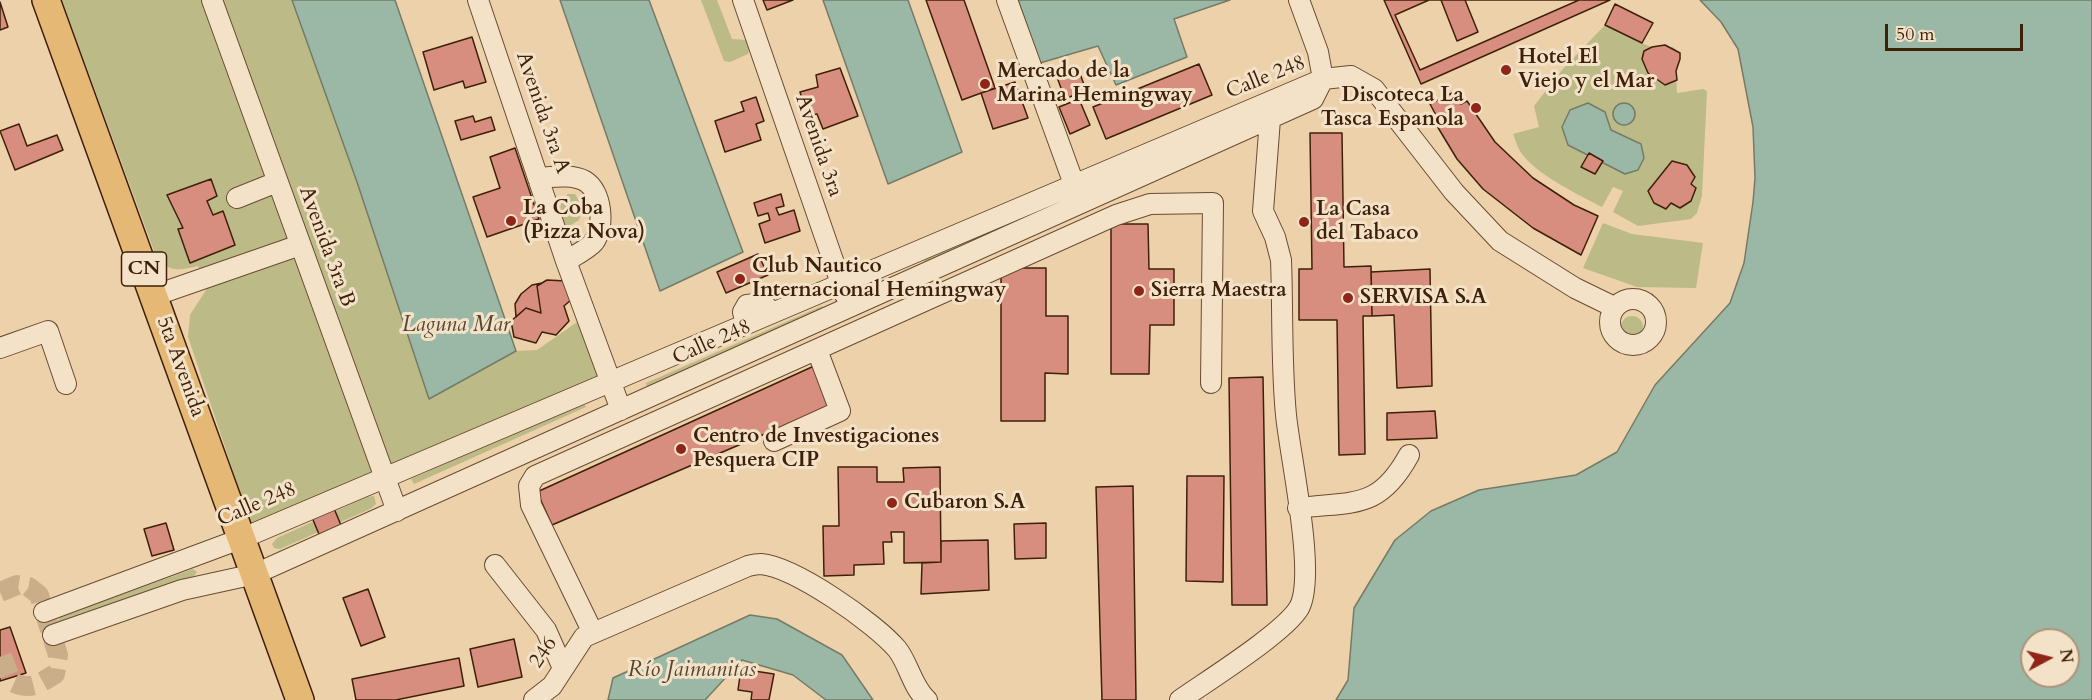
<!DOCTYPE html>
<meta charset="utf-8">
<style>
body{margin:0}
#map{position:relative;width:2092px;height:700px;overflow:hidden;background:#edd1aa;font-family:Cardo,serif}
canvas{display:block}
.north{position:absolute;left:2020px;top:628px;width:60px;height:60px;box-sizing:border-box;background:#f3e1c8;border:2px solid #ab947c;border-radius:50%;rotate:83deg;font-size:16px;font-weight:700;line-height:24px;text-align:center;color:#3f2009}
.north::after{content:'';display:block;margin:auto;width:21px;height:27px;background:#8f2418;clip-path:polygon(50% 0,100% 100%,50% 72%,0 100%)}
.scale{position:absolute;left:1885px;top:24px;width:138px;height:27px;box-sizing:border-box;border:3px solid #3f2009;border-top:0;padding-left:8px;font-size:18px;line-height:21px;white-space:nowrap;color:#3f2009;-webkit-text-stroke:4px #f3e1c8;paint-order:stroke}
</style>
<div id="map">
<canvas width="2092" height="700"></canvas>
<div class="north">N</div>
<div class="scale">50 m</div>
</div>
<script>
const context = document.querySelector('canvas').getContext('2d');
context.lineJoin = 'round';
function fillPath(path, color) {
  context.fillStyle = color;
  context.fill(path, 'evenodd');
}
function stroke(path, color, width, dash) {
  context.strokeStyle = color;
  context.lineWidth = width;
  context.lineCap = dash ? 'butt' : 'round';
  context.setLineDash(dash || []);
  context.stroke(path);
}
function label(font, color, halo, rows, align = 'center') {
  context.font = font + ' Cardo,serif';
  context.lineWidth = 6;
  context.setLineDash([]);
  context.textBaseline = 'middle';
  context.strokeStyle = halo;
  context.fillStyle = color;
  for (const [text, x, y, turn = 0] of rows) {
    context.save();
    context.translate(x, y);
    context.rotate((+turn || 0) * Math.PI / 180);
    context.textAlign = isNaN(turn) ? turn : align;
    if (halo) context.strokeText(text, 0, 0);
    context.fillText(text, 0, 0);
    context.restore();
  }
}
const green = new Path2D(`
 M62,0H292L357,182L429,399L516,351L537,350L583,318L603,380L253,524L250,521L188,337L190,315L206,290L198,266C181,270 171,273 157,259Z
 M701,0H717L732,39L746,40L750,47L748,54L730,62L724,61Z
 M1605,25L1642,43L1651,47H1673L1680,53L1676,71L1677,93L1703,89L1707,91L1702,196L1697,213L1691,219L1638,226L1613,212L1623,191L1613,187L1602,207C1579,195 1533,173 1520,151C1517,146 1515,139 1513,134L1539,127L1534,106L1562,70Z
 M568,194H575L583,207L579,220L566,228C562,214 555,205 568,194Z
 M1050,205L1052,209L926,264L924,260Z
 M1603,223L1632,234L1703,243L1696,288L1637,287L1583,268Z
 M822,306L823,310L647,388L646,383Z
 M1621 327a11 11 0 1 1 22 0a11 11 0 1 1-22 0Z
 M583,402L586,407L414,484L411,479Z
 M374,496L376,504L370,509L280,549L274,548L272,544L277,538L367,497Z
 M193,569L197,572L194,576L63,622L57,621L61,616Z`);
const water = new Path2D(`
 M292,0H395L516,351L429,399L357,182Z
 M560,0H649L743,252L660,291Z
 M823,0H908L962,152L888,184Z
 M1018,0H1230L1174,19L1187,57L1116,85L1098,46L1040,63Z
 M1700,0H2092V700H1336L1348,680L1354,608L1395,540L1431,511L1479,490L1576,475L1617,452L1655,385L1730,303L1744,263L1753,202L1755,178L1753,127L1738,49L1721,22ZM2032,640H2068V676H2032Z
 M1613 114a11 11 0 1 1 22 0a11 11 0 1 1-22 0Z
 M1588,103L1605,112L1611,130L1641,144L1644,158L1638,170L1625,174L1568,145L1562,127L1570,110Z
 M750,615L777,619L842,655L873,700H826L793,675L742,660L705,700H608L613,678Z`);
const building = new Path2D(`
 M763,0H793L767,10Z
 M926,0H964L995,88L962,100Z
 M1384,0H1610L1421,84Z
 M1429,0H1579L1420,70L1395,15Z
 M1441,0H1465L1478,32L1457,41Z
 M0,2L8,27L0,30Z
 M1615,4L1653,23L1642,43L1605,25Z
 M472,37L486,82L465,88L463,81L434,90L423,52Z
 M1665,45L1680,53V59L1676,71L1677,80L1665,85L1648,73L1642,59L1644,51L1652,47Z
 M1067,64L1071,74L1079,71L1086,90L1065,99L1054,69Z
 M1199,64L1212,95L1106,139L1093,107Z
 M840,68L858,116L823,129L817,114L807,116L800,92L818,87L816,75Z
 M1015,82L1028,118L993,129L981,93Z
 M1454,92L1461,104L1467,101L1495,142L1533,178L1574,205L1598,216L1581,255L1533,228L1483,189L1457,159L1434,121L1438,119L1430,104Z
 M756,97L764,121L756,124L761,140L725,152L715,121L744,111L741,102Z
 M1079,99L1090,125L1070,134L1059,107Z
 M473,116L475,122L491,117L495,130L461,140L455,121Z
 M19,124L27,146L57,135L63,150L15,170L0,131Z
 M1310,133H1342L1344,267L1371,266L1372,316H1363L1365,454L1339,455L1337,320H1299V269H1312Z
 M515,148L539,219L487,237L473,197L500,188L490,157Z
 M1589,153L1603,161L1595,174L1581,167Z
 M1672,161L1687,165L1695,177L1691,184L1696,188L1691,201L1680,208L1671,203L1666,209L1654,203L1648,191Z
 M211,179L217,196L207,201L213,215L223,211L235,245L190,263L178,229L183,228L167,195Z
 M781,194L784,206L776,208L779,215L794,210L800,231L765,243L759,224L770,220L768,213L758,216L754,203Z
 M1111,224H1148L1149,269H1174V325H1150L1149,374H1111Z
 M758,254L768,275L726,293L717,272Z
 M1001,268H1046V316H1068V374L1045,373V421H1001Z
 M1430,269L1432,386L1397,388L1394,315L1372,316L1371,272Z
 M547,280L566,281L572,299L564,306L569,321L556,335L542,332L536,343L514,337L511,321L526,308L541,313L537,286Z
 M542,283L537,286L541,313L526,308L516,317L515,304L521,294L532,285Z
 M814,366L830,406L552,525L537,492Z
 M1263,377L1267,605H1232L1229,378Z
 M1435,411L1437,438L1387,440V413Z
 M838,467H877V482H904L903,468L940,467L941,562L904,563V532H891L892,542H883L884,564L854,565V575L824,576L823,526H839Z
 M1187,476H1224L1223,582L1186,581Z
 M1133,486L1136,700H1102L1096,487Z
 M333,506L343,530L321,539L311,515Z
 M166,523L174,550L152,556L144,529Z
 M1046,523V558L1015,559L1014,524Z
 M988,540L989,590L921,594L922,563L941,562V541Z
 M368,589L385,637L361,646L343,598Z
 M10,627L26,673L0,681V630Z
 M514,639L522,677L478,687L470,649Z
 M459,658L464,686L396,700H356L352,679Z
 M741,669L774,674L769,700H751L752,692L738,690Z`);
const minorTunnel = new Path2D(`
 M0,592L17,585L29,587L39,595L58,655L55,674C39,684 30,691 12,682L0,652`);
const minor = new Path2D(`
 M212,0L397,511
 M478,0L566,261L621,410
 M743,0L845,295
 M1007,0L1078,195
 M1299,0L1318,52L1323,79L1351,76L1374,89L1454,192L1500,241L1575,288L1614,307
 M538,178C553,177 572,174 585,181C602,191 605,227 594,242C588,249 574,256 566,261
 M237,198L277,182
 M153,296L300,245
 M1610 322a23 23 0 1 1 46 0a23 23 0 1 1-46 0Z
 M746,324L743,312L747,305L763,303L772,313
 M0,348L48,331L66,384
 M774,441L840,411L817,350
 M1298,508C1354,501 1379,510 1409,455
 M495,565L546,630L562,666
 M44,612L243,538L1323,79L1313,99L255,574L182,590L53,635
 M593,633L531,505L529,486L535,476L1116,215L1150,204L1213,203L1211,383
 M534,700L552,686L584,637L748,566C752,565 757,564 761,564C795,567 875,623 897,649C909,664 912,687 927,700
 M1180,700C1207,681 1284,633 1299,608C1317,576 1290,457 1286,415C1281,363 1283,311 1281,260L1275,237L1263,211L1270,119`);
const highway = new Path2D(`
 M46,0L300,700`);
const markers = [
 [1506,70,6,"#8f2418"],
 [985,84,6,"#8f2418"],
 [1476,108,6,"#8f2418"],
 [511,221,6,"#8f2418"],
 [1304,222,6,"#8f2418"],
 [740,279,6,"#8f2418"],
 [1139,291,6,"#8f2418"],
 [1348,298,6,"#8f2418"],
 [681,449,6,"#8f2418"],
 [892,503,6,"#8f2418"]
];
const shields = [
 [144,269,45]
];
const shieldNames = [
 ["CN",144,269]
];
const poiNames = [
 ["Hotel El",1518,58],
 ["Viejo y el Mar",1518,82],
 ["Mercado de la",997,72],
 ["Marina Hemingway",997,96],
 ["Discoteca La",1464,96,"right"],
 ["Tasca Espanola",1464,120,"right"],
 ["La Coba",523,209],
 ["(Pizza Nova)",523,233],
 ["La Casa",1316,210],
 ["del Tabaco",1316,234],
 ["Club Nautico",752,267],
 ["Internacional Hemingway",752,291],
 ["Sierra Maestra",1151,291],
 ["SERVISA S.A",1360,298],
 ["Centro de Investigaciones",693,437],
 ["Pesquera CIP",693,461],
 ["Cubaron S.A",904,503]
];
const streetNames = [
 ["Calle 248",1266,78,-22],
 ["Avenida 3ra A",542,113,71],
 ["Avenida 3ra",818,146,71],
 ["Avenida 3ra B",326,247,70],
 ["Calle 248",712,343,-24],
 ["5ta Avenida",180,367,70],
 ["Calle 248",257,505,-23],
 ["246",544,653,-56]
];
const waterNames = [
 ["Laguna Mar",456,326],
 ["Río Jaimanitas",692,671]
];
fillPath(green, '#bcba86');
fillPath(water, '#9ab8a5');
stroke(water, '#767b67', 1.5);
fillPath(building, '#d78e7e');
stroke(building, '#3f2009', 1.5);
stroke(minorTunnel, '#caae8a', 20, [20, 10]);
stroke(minor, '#6a4c31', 22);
stroke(highway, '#3f2009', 30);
stroke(minor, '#f3e1c8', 20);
stroke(highway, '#e6b875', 27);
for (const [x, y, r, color] of markers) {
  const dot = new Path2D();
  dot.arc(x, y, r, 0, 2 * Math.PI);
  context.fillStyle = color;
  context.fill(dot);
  stroke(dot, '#f3e1c8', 2);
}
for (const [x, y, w] of shields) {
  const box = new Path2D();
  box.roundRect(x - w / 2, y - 17, w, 34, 4.5);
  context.fillStyle = '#f3e1c8';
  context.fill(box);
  stroke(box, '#3f2009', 1.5);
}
label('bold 20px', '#3f2009', null, shieldNames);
label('bold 21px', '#3f2009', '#f3e1c8', poiNames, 'left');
label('21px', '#3f2009', '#f3e1c8', streetNames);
label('italic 22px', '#564630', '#f3e1c8', waterNames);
</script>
